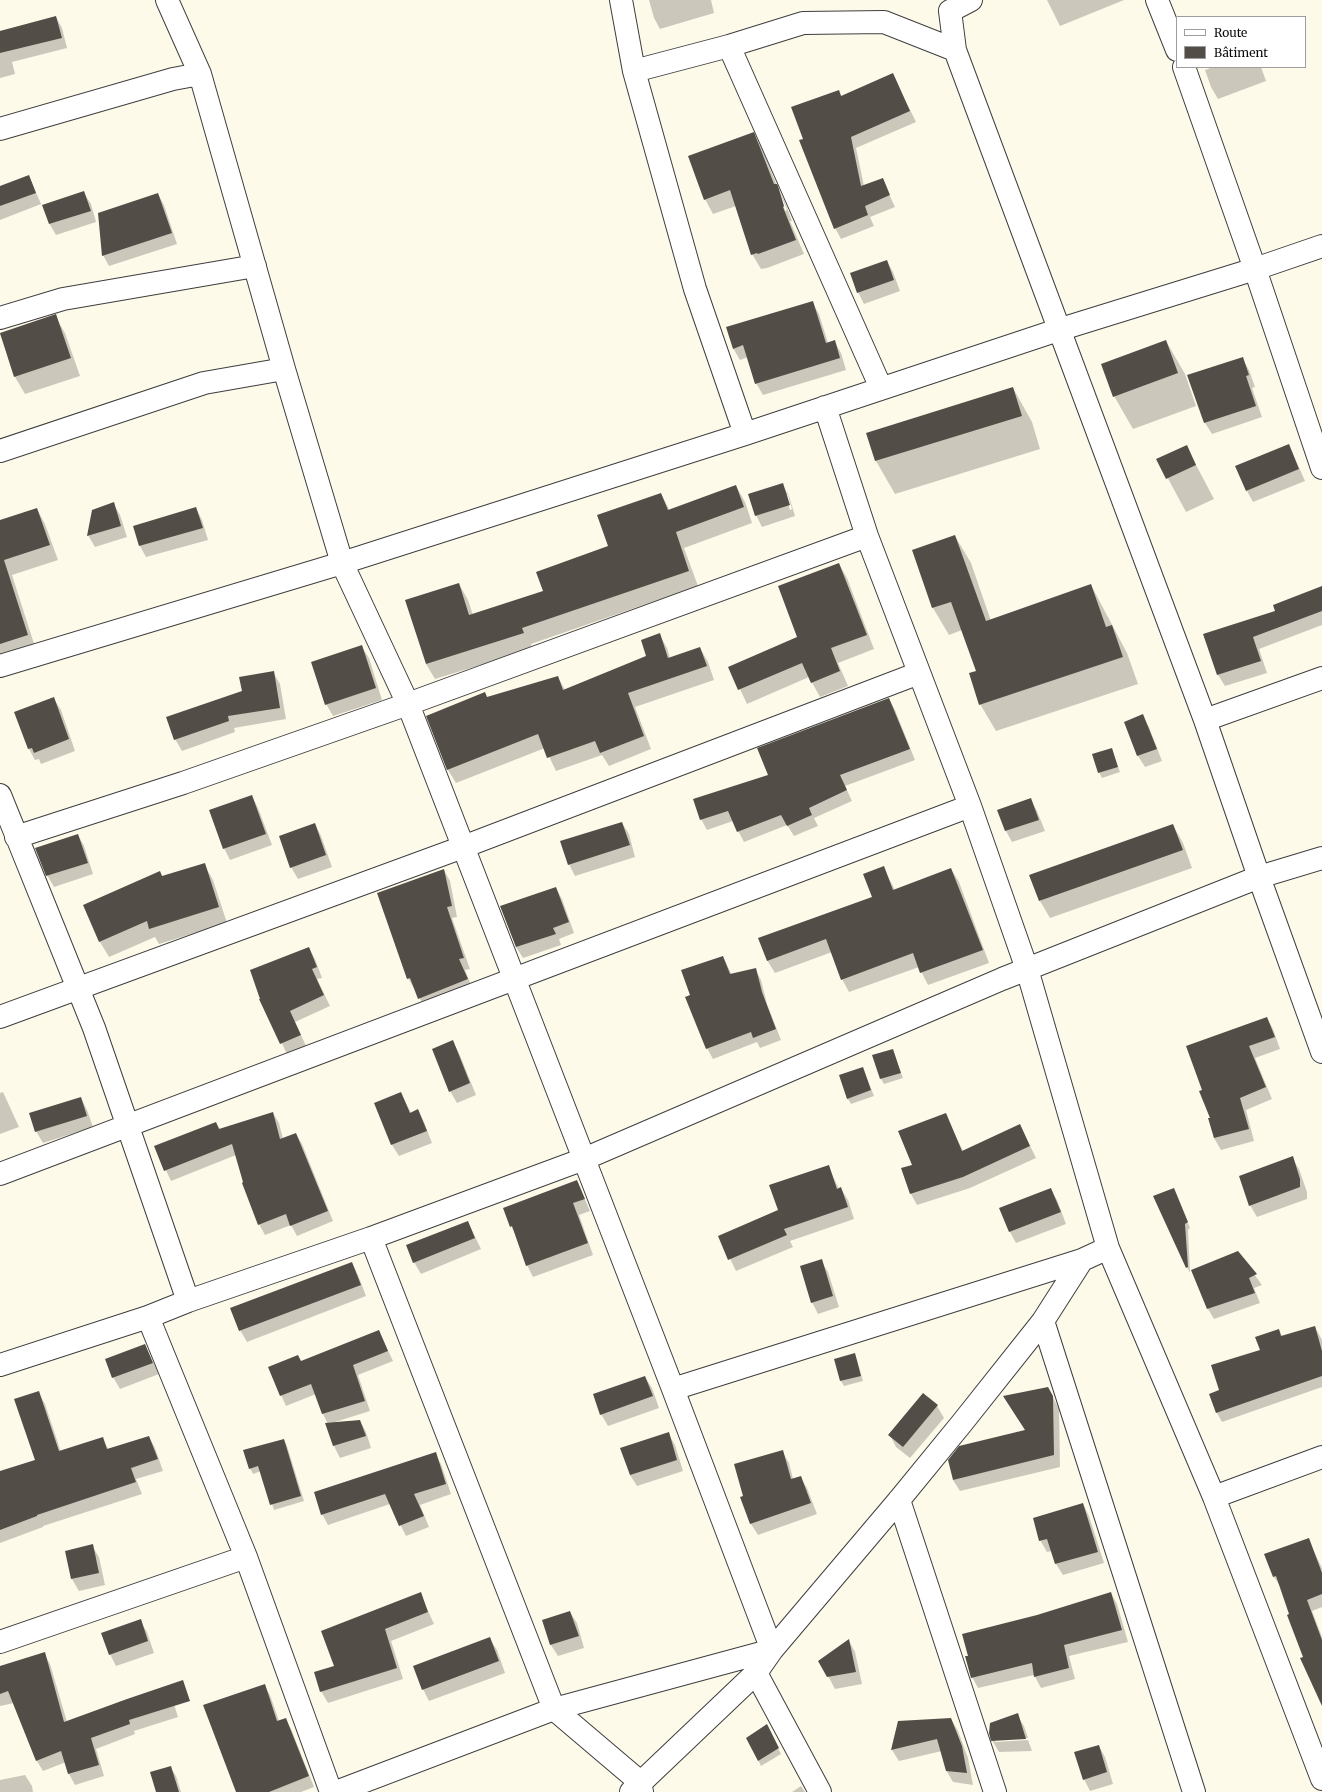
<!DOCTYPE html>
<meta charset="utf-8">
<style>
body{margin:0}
#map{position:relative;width:1322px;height:1792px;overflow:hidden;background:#fefaea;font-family:Merriweather,serif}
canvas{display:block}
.legend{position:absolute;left:1176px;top:16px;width:130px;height:52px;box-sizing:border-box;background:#fff;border:1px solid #9d9d9d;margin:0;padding:5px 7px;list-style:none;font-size:12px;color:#0b0b0b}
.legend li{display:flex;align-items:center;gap:8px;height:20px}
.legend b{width:20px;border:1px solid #9d9d9d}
</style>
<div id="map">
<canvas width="1322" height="1792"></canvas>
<ul class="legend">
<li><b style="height:5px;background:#fff"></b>Route</li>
<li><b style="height:11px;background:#534d48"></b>Bâtiment</li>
</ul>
</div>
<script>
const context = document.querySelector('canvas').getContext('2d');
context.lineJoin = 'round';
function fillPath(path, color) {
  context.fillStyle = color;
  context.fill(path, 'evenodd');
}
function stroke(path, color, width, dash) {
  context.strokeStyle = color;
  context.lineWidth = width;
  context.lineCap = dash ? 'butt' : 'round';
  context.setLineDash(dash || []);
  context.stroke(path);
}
const shadow = new Path2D(`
 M649,0H711L714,13L660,29L654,18Z
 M1047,0H1124L1060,26Z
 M56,17L62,28L67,48L12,62L15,74L0,78V31Z
 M1213,67H1261L1266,81L1218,99L1211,87L1205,70Z
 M893,75L916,122L856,148L864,186L882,179L895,207L870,217L874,226L841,239L835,228L839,91L842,97Z
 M753,134L762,148L777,186L784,200L792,221H790L804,254L767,268L761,269L752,254L736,206L713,214L705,199ZM779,190L787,210L785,211Z
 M29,176L41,204L0,220V187Z
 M84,193L91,204L96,222L56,235L49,223Z
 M158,194L164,205L177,244L109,266L103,255Z
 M887,261L893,272L900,291L864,304L858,292Z
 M812,302L819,314L828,343L834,341L841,353L846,370L763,395L756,383L748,357L740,360L733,348Z
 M55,316L65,333L80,376L25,394L15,377L0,334Z
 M1166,341L1185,374L1196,406L1133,429L1114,396Z
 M1242,358L1249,370L1255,387L1252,388L1262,417L1212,434L1205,423L1189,376Z
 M1013,388L1032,422L1040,449L895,494L876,461L868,433Z
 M1289,445L1305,481L1253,502L1247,491Z
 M1186,446L1214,499L1186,512L1158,460Z
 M782,484L789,496L795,516L762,527L756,515ZM786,495H788L792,509L790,510Z
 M736,486L745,502L752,523L684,548L698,586L531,644L532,649L435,679L426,664L459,584L468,600L473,615L545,592L610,547L661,494L670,511Z
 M113,503L120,515L127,537L95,547L88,535Z
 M196,508L202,520L208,540L146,557L140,546L134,527Z
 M37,509L45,524L58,560L12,575L36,650L0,661V521Z
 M955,536L971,563L991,621L1091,585L1127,653L1138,684L996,731L980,704L977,671L962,630L949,635L933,608L913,551Z
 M839,564L847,578L874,649L838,663L848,686L820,697L809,677L747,704L730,668L798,638Z
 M1322,587V625L1259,649L1267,673L1225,686L1218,675L1277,611Z
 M659,634L667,648L670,658L700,648L708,662L714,680L635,707L651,749L609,766L602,755L556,771L545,748L456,783L448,770L485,693L487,698L558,677L565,690L647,656Z
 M362,647L369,658L382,700L333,716L326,704Z
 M273,672L280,684L286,719L234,728L235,732L182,751L175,739Z
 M54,699L61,710L75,751L41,764L39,759L35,760L29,749Z
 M889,699L895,710L915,760L845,786L852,801L814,818L818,826L794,836L787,825L744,842L733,821L707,830L701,819Z
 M1142,716L1149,727L1162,761L1145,767L1138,756L1125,722Z
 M1112,750L1120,772L1102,778L1099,772Z
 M252,796L258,808L272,845L230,860L224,848Z
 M1030,799L1037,811L1045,831L1012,842L1006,831L998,810Z
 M622,823L629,834L635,857L575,876L569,864Z
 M315,824L321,836L332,867L298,879L291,867Z
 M1173,825L1183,843L1192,868L1050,918L1040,901Z
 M78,835L84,846L93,874L54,887L47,875Z
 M204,864L213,880L227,923L159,944L155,937L109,957L100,942L84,906Z
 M883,867L895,890L951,869L959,882L989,963L928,985L919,967L849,992L842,979L832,952L775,973L767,960L873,897Z
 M444,870L450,881L457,917L452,918L470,969L465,970L473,990L426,1009L408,978Z
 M556,888L562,899L574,933L559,939L561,945L523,958L516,947L501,907Z
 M309,948L315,959L322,978L317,979L330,1006L295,1022L306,1046L287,1054L261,1000Z
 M723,957L732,975L755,969L761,980L767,1004L781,1040L760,1048L757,1042L713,1059L707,1048L691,995Z
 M1267,1018L1273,1029L1280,1049L1255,1058L1272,1099L1246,1110L1254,1141L1221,1150L1214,1138L1209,1119L1212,1118L1201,1092Z
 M453,1042L459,1053L476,1095L457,1103L450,1091Z
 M892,1050L903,1078L884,1084L881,1079Z
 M863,1068L874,1096L851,1104L848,1099Z
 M3,1092L19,1127L0,1134V1093Z
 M401,1093L411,1113L418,1110L424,1122L432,1143L399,1156L392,1145L375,1103Z
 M81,1098L87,1110L93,1127L43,1143L36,1131Z
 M273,1113L279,1123L283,1139L296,1134L302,1144L333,1221L297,1236L291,1225L265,1235L259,1224L236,1155L171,1181L155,1147L216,1123L220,1129Z
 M945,1114L963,1151L1020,1125L1036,1158L970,1188L917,1205L911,1194L913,1165Z
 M1292,1158L1299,1169L1307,1192V1199L1257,1217L1250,1205Z
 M828,1166L839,1189H841L848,1200L854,1219L790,1241L793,1247L736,1271L719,1236L779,1211Z
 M577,1181L590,1211L579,1215L593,1255L533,1277L527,1265L517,1237L511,1226Z
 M1050,1189L1057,1200L1066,1224L1016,1243L1010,1232L1000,1208Z
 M1174,1189L1190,1228L1188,1230L1190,1273L1187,1267Z
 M468,1222L481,1249L421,1274L414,1262Z
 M1238,1252L1262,1285L1254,1288L1260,1303L1214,1319L1208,1309L1193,1271Z
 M821,1261L828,1272L839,1307L818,1314L812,1302Z
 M352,1263L358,1275L366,1296L247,1342L240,1330Z
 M1315,1327L1322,1340V1387L1222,1422L1217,1413L1210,1394L1220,1391L1261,1351L1279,1330L1282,1336Z
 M379,1331L393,1361L358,1375L370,1411L335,1422L360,1421L366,1432L371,1448L340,1458L334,1446L326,1424H328L323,1414L316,1394L286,1406L269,1368L301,1362Z
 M145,1345L159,1374L120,1389L113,1377Z
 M854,1354L857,1360L863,1381L844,1386L841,1381Z
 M645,1377L652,1388L659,1408L608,1426L601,1414Z
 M1048,1388L1059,1409L1060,1467L960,1491L953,1480L1026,1431L1004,1397Z
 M38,1392L45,1404L61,1452L102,1438L109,1450L149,1437L155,1448L163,1471L136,1479L142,1494L43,1526V1527L0,1543V1472L36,1460Z
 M937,1406L944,1418L910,1458L896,1447L890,1435Z
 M668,1433L675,1445L683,1471L637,1486L630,1475L622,1448Z
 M284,1440L287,1446L304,1501L274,1510L261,1471L253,1474L250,1468Z
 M782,1451L789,1463L793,1479L800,1477L807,1488L817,1514L758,1535L751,1524L742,1498L744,1497Z
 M435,1454L441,1464L451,1494L420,1505L429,1527L406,1536L390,1504L328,1525L322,1514Z
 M1083,1504L1089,1516L1104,1563L1063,1575L1056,1564L1052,1551L1047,1552L1040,1540Z
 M1308,1539L1322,1568V1607L1312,1611L1322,1637V1687L1304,1657L1281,1587L1274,1577L1265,1554Z
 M92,1546L99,1557L105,1585L79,1591L72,1579L66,1552Z
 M420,1593L434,1624L391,1641L403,1679L328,1703L321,1691L336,1666Z
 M1111,1593L1117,1604L1128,1642L1069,1656L1075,1679L1041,1688L1034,1675L978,1688L972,1677L1037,1616Z
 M570,1612L577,1623L584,1648L558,1656L551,1645L543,1621Z
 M140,1621L147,1632L154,1653L116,1666L110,1654Z
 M490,1639L497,1650L505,1673L429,1701L423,1689Z
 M849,1641L855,1652L862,1684L835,1689L820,1661Z
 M44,1653L50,1664L67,1722L172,1698L178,1717L134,1731L135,1734L96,1749L104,1776L75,1785L69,1774L66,1762L43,1771L37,1761L14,1703L0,1706V1667Z
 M264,1685L270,1695L279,1721L285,1719L291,1729L314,1787L301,1792H238Z
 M1017,1715L1024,1726L1028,1738L995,1740V1742L1028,1740L1032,1751L999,1752L992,1740Z
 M951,1719L958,1731L968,1758L973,1785L953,1782L946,1770L942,1751L899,1761L892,1750L898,1722Z
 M766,1726L781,1754L761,1766L748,1739Z
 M1099,1746L1105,1757L1113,1784L1090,1791L1084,1779Z
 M170,1767L176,1776L181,1792H158Z
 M25,1775L32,1786L33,1792H0V1780Z
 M801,1786L805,1792H792Z`);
const building = new Path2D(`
 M56,16L62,38L0,53V31Z
 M893,73L910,111L851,137L861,186L883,178L890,195L865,206L868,215L834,229L799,140L803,139L791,107L839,90L841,96Z
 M754,132L774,184H777L778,186L784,206L783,207L796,240L758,254L757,253L751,255L730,190L704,200L688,156Z
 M29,175L36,193L0,206V186Z
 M84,191L91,211L49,224L42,205Z
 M158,193L172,233L102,256L98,213Z
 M887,260L894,280L857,293L850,273Z
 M813,301L826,343L835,340L840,358L755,384L743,345L733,349L726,327Z
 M56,314L71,358L14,377L0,333Z
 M1166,340L1178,373L1113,397L1101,364Z
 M1243,357L1249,375L1246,376L1256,406L1204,423L1187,375Z
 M1013,387L1022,416L875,461L866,433Z
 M1289,444L1299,469L1246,491L1235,466Z
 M1187,445L1196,465L1166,479L1156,459Z
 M783,483L790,505L755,516L748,494Z
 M736,485L744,507L676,532L689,571L522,628L524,633L426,664L405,600L459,583L469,615L543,591L536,572L608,546L597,515L661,493L668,510Z
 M114,502L121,526L87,536L92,510Z
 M196,507L203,528L139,546L133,526Z
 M37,508L50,545L4,560L28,635L0,644V520Z
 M955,535L986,621L1091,584L1106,627L1112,625L1123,657L979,705L969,673L976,671L951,602L932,608L912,550Z
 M839,563L867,635L831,648L840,671L811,683L802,663L738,690L728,667L797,637L778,586Z
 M1322,586V611L1253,637L1261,661L1217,675L1203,634L1275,611L1273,605Z
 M660,633L668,658L700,647L707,666L628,693L644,736L600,753L595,741L547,758L538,734L447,770L426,716L485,692L487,697L558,676L563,690L646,656L641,640Z
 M362,645L376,688L325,705L311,662Z
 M274,671L280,708L228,716L229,721L174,740L166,717L242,691L239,677Z
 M54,697L69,739L34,753L32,748L28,749L14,712Z
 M889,698L910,749L840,775L847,790L809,808L812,815L787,826L781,815L737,832L728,811L700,820L693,799L768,775L757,748Z
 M1143,714L1157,749L1137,756L1124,722Z
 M1112,748L1118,767L1098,773L1092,754Z
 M252,795L266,834L223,849L209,810Z
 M1031,798L1039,820L1005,831L997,810Z
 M622,822L630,845L568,865L560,841Z
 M315,823L326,855L290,868L279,836Z
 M1173,824L1183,850L1039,901L1029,875Z
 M78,834L88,863L46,876L35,848Z
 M205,863L219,907L149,929L147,921L99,942L83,905L160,871L162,876Z
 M884,866L893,890L951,868L983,950L920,973L913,953L841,980L826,939L767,961L758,938L872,897L863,874Z
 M444,869L452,906L447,907L464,958L459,959L468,979L418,999L410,978L407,979L377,893Z
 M556,887L569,922L553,928L556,934L516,947L500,906Z
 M309,947L317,967L312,969L324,995L290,1011L301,1035L280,1044L259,999H260L250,970Z
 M723,956L730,974L756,968L762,992L776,1029L753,1038L751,1032L706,1049L685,997L690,995L681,970Z
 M1267,1017L1275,1037L1249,1046L1266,1087L1240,1098L1249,1129L1214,1138L1208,1118H1210L1199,1091L1202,1090L1186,1046Z
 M453,1040L470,1083L449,1092L432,1049Z
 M893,1049L901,1073L880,1079L872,1055Z
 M863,1067L871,1090L847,1099L839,1075Z
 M401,1092L410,1113L418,1109L427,1131L391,1145L374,1103Z
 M81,1097L87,1116L35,1132L29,1113Z
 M273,1112L280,1139L296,1133L328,1211L290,1226L286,1214L258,1225L242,1183L243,1182L232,1144L164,1171L154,1146L216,1122L219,1129Z
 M946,1113L962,1151L1020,1124L1030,1146L963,1177L910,1194L901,1168L912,1165L898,1131Z
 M1293,1156L1300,1179V1187L1249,1206L1239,1176Z
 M829,1165L837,1189L841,1187L848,1207L784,1229L787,1235L728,1260L718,1236L778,1210L769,1185Z
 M577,1180L585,1199L573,1203L588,1243L526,1266L512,1226L510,1227L503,1208Z
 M1051,1188L1061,1212L1009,1232L999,1208Z
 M1174,1188L1188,1222L1185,1224L1188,1267L1186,1268L1153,1196Z
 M468,1221L475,1238L413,1263L406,1245Z
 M1238,1251L1257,1274L1249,1278L1255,1293L1207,1309L1191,1270Z
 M822,1259L833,1296L811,1303L800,1266Z
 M352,1262L361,1285L239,1331L230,1308Z
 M1315,1326L1322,1351V1376L1216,1413L1209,1394L1219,1390L1211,1365L1260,1350L1255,1337L1279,1329L1281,1336Z
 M379,1330L388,1351L353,1365L365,1401L322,1414L311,1384L280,1396L268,1367L298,1355L301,1361Z
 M145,1344L153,1363L112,1378L105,1359Z
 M855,1353L861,1376L840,1381L834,1359Z
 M645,1376L653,1396L600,1415L593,1394Z
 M1048,1387L1053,1396L1054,1455L953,1480L948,1460L959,1446L1025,1430L1003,1396Z
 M39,1391L59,1451L103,1437L107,1449L149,1436L158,1459L131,1468L136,1482L37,1515V1516L0,1530V1471L35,1460L14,1399Z
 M923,1393L938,1405L903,1447L888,1435Z
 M360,1420L366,1436L333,1446L325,1423Z
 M669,1432L677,1460L630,1475L620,1448Z
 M284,1439L301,1496L270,1505L258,1466L249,1469L243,1450Z
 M783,1450L791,1479L801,1476L811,1503L750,1524L740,1497L743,1496L734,1464Z
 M436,1452L446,1484L414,1494L424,1516L399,1526L385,1494L321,1515L314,1492Z
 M1083,1503L1098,1552L1055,1564L1047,1539L1039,1541L1033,1518Z
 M1309,1538L1322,1573V1594L1307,1600L1322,1640V1706L1300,1658L1303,1657L1287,1615L1289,1614L1276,1576L1273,1577L1264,1554Z
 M93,1544L99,1573L71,1579L65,1551Z
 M421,1592L428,1612L385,1629L397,1668L320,1692L314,1672L334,1666L321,1631Z
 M1111,1592L1122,1630L1064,1645L1069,1668L1034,1677L1032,1663L971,1678L965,1656H968L962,1634L1037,1615Z
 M570,1611L579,1636L550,1645L542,1620Z
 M141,1619L148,1641L109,1655L101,1633Z
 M490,1637L499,1661L422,1690L413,1666Z
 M849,1639L856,1672L827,1677L818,1661Z
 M45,1652L64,1722L127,1699L183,1680L190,1701L129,1720L130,1724L91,1738L99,1765L68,1774L61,1751L36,1761L8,1691L0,1694V1666Z
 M265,1684L277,1721L286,1718L309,1776L269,1792H236L203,1705Z
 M1018,1713L1026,1739L991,1741L989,1733L990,1723Z
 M951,1718L962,1746L967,1773L946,1771L937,1739L891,1750L898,1721Z
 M767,1724L779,1748L758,1761L746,1738Z
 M1099,1745L1107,1772L1083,1780L1074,1752Z
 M171,1766L179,1792H156L150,1772Z`);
const minor = new Path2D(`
 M167,0L200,74L284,369L342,563L408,704L673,1389L772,1650L554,1709L336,1792
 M621,0L634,71L695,289L745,434
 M971,0L950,11L955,50L1205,720L1259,877L1322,1052
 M1157,0L1177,50
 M729,46L881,388
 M1184,67L1255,269L1322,468
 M634,71L729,46L803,23L884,22L955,50
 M0,129L173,79L200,74
 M0,318L63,299L255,266
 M825,407L867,536L970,806L1027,969L1108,1248L1214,1497L1322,1779
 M0,451L204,383L284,369
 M0,666L342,563L745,434L1058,330L1255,269L1322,246
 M1205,720L1322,678
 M0,795L94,1028L188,1301
 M16,837L183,783L408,704L867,536
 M0,1017L463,847L919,673
 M0,1174L970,806
 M371,1238L554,1709L640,1782L642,1792
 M148,1317L246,1557L331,1792
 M1043,1321L1194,1792
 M0,1365L148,1317L188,1301L371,1238L584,1159L1002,979L1259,877L1322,858
 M673,1389L1082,1260
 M1214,1497L1322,1457
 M899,1500L995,1792
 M0,1642L246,1557
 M756,1673L820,1792
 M631,1792L756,1673L772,1650L899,1500L962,1423L1043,1321L1082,1260L1108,1248`);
fillPath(shadow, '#0003');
fillPath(building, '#534d48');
stroke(minor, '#3e3e3e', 24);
stroke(minor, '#fff', 22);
</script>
